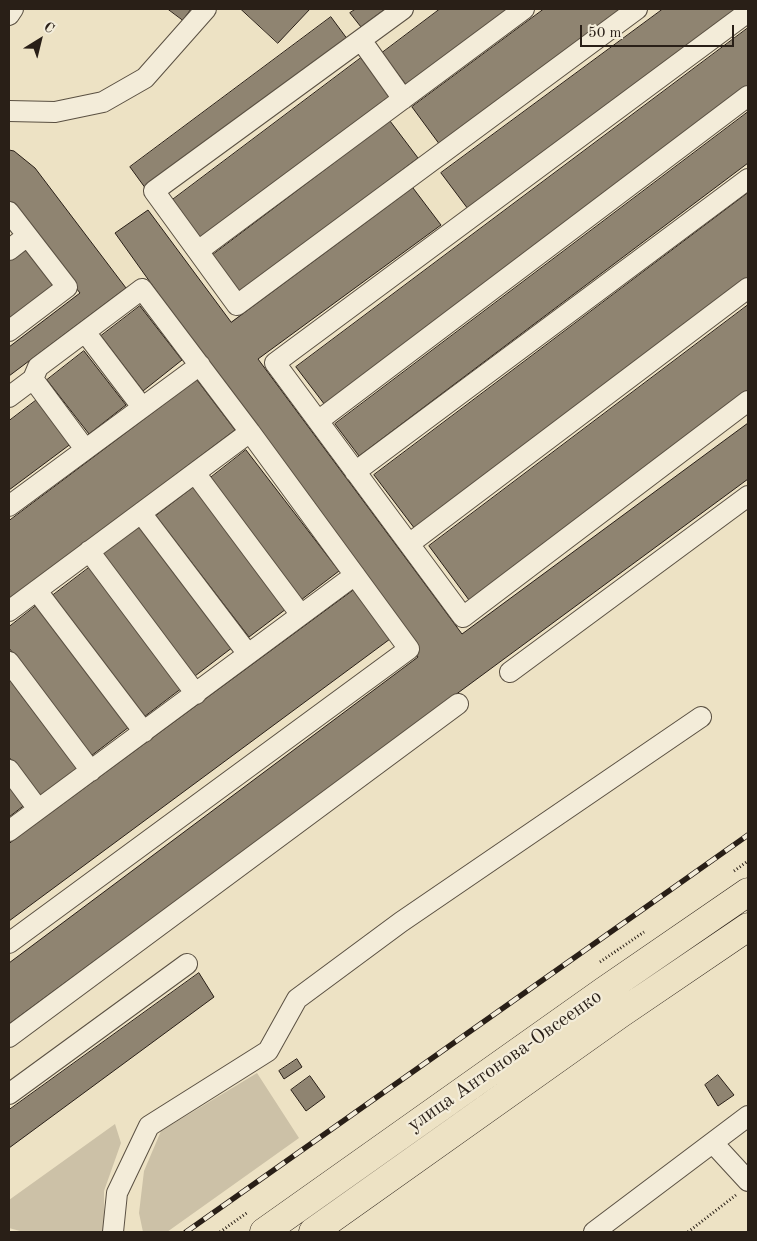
<!DOCTYPE html>
<meta charset="utf-8">
<style>
body{margin:0}
#map{position:relative;width:757px;height:1241px;overflow:hidden;background:#ede2c4;font-family:"Old Standard TT",serif}
canvas{display:block}
.frame{position:absolute;inset:0;border:10px solid #291f17;pointer-events:none}
.north{position:absolute;left:15px;top:15px;width:50px;height:50px;-webkit-text-stroke:4px #f3ecd9;paint-order:stroke;rotate:36deg;font-size:14px;font-weight:700;line-height:20px;text-align:center;color:#291f17}
.north::after{content:'';display:block;margin:auto;width:18px;height:22px;background:#291f17;clip-path:polygon(50% 0,100% 100%,50% 72%,0 100%)}
.scale{position:absolute;left:580px;top:25px;width:154px;height:22px;box-sizing:border-box;border:2px solid #291f17;border-top:0;padding-left:6px;font-size:15px;line-height:18px;white-space:nowrap;color:#291f17;-webkit-text-stroke:4px #f3ecd9;paint-order:stroke}
</style>
<div id="map">
<canvas width="757" height="1241"></canvas>
<div class="frame"></div>
<div class="north">С</div>
<div class="scale">50 m</div>
</div>
<script>
const context = document.querySelector('canvas').getContext('2d');
context.lineJoin = 'round';
function fillPath(path, color) {
  context.fillStyle = color;
  context.fill(path, 'evenodd');
}
function stroke(path, color, width, dash) {
  context.strokeStyle = color;
  context.lineWidth = width;
  context.lineCap = dash ? 'butt' : 'round';
  context.setLineDash(dash || []);
  context.stroke(path);
}
function label(font, color, halo, rows, align = 'center') {
  context.font = font + ' "Old Standard TT",serif';
  context.lineWidth = 4.5;
  context.setLineDash([]);
  context.textBaseline = 'middle';
  context.strokeStyle = halo;
  context.fillStyle = color;
  for (const [text, x, y, turn = 0] of rows) {
    context.save();
    context.translate(x, y);
    context.rotate((+turn || 0) * Math.PI / 180);
    context.textAlign = isNaN(turn) ? turn : align;
    if (halo) context.strokeText(text, 0, 0);
    context.fillText(text, 0, 0);
    context.restore();
  }
}
const green = new Path2D(`
 M257,1073L299,1138L167,1232H143L139,1213L144,1171L161,1131Z
 M115,1124L121,1143L104,1191V1232H24L9,1228V1200Z`);
const building = new Path2D(`
 M168,9H191L183,20Z
 M241,9H310L278,43Z
 M356,9H385L361,27L350,13Z
 M440,9H519L410,90L382,53Z
 M544,9H622L440,145L412,107Z
 M663,9H739L468,209L441,173Z
 M331,17L348,40L146,189L130,167Z
 M748,28V86L325,405L296,367Z
 M361,58L390,96L200,239L171,201Z
 M748,112V163L359,456L335,424Z
 M390,121L418,158L239,294L210,257Z
 M9,150L14,151L35,168L126,288L9,376V347L80,293L9,202Z
 M413,188L441,225L258,359L462,634L748,423V479L9,1024V963L418,657L115,233L148,210L231,322Z
 M748,193V278L415,529L374,475Z
 M28,246L56,283L9,319V261Z
 M748,305V390L469,600L429,546Z
 M140,306L182,360L143,391L101,336Z
 M84,351L126,405L89,434L47,380Z
 M197,380L235,430L9,600V521Z
 M38,399L72,443L9,490V421Z
 M246,450L339,571L301,600L209,479Z
 M194,487L286,609L249,637L156,516Z
 M140,525L233,647L195,676L103,554Z
 M90,567L182,688L144,717L52,596Z
 M354,590L390,639L9,921V844Z
 M36,606L129,727L91,756L9,648V627Z
 M9,679L78,770L40,798L9,757Z
 M9,781L26,804L9,817Z
 M199,973L214,997L9,1148V1110Z
 M297,1059L302,1067L284,1079L279,1071Z
 M718,1075L734,1095L718,1106L705,1085Z
 M310,1076L325,1097L306,1111L291,1090Z`);
const path = new Path2D(`
 M734,871L748,861
 M600,962L644,932
 M220,1232L248,1212
 M688,1232L736,1195`);
const minor = new Path2D(`
 M403,9L154,191L237,305L637,9
 M748,12L275,363L463,617L748,401
 M9,15L13,9
 M361,40L403,99
 M9,111L55,112L103,102L145,78L206,9
 M9,212L67,287L9,331
 M9,250L27,236
 M198,251L524,9
 M85,332L142,407
 M9,397L33,379
 M318,421L748,96
 M85,449L33,379L38,367L142,289L250,432
 M355,472L748,179
 M195,473L301,615
 M9,506L200,365
 M141,513L248,654
 M409,544L748,288
 M89,551L196,694
 M37,591L144,732
 M9,611L250,432L409,649L9,943
 M9,662L91,771
 M510,672L748,496
 M9,770L38,809
 M9,831L355,575
 M9,1037L458,704
 M9,1094L187,964
 M713,1143L748,1181
 M113,1232L117,1193L149,1126L268,1051L297,999L401,922L701,717
 M594,1232L748,1116`);
const highway = new Path2D(`
 M264,1232L604,991L748,892
 M313,1232L620,1014L748,927`);
const rail = new Path2D(`
 M186,1232L748,835`);
const streetNames = [
 ["улица Антонова-Овсеенко",505,1061,-35]
];
fillPath(green, '#ccc1a7');
fillPath(building, '#8f8471');
stroke(building, '#291f17', 1);
stroke(minor, '#5a5042', 22);
stroke(highway, '#291f17', 29);
stroke(path, '#291f17', 3, [1, 2.5]);
stroke(minor, '#f3ecd9', 20);
stroke(highway, '#ede2c4', 28);
stroke(rail, '#291f17', 5.5);
stroke(rail, '#f3ecd9', 4, [11]);
label('20px', '#291f17', '#f3ecd9', streetNames);
</script>
